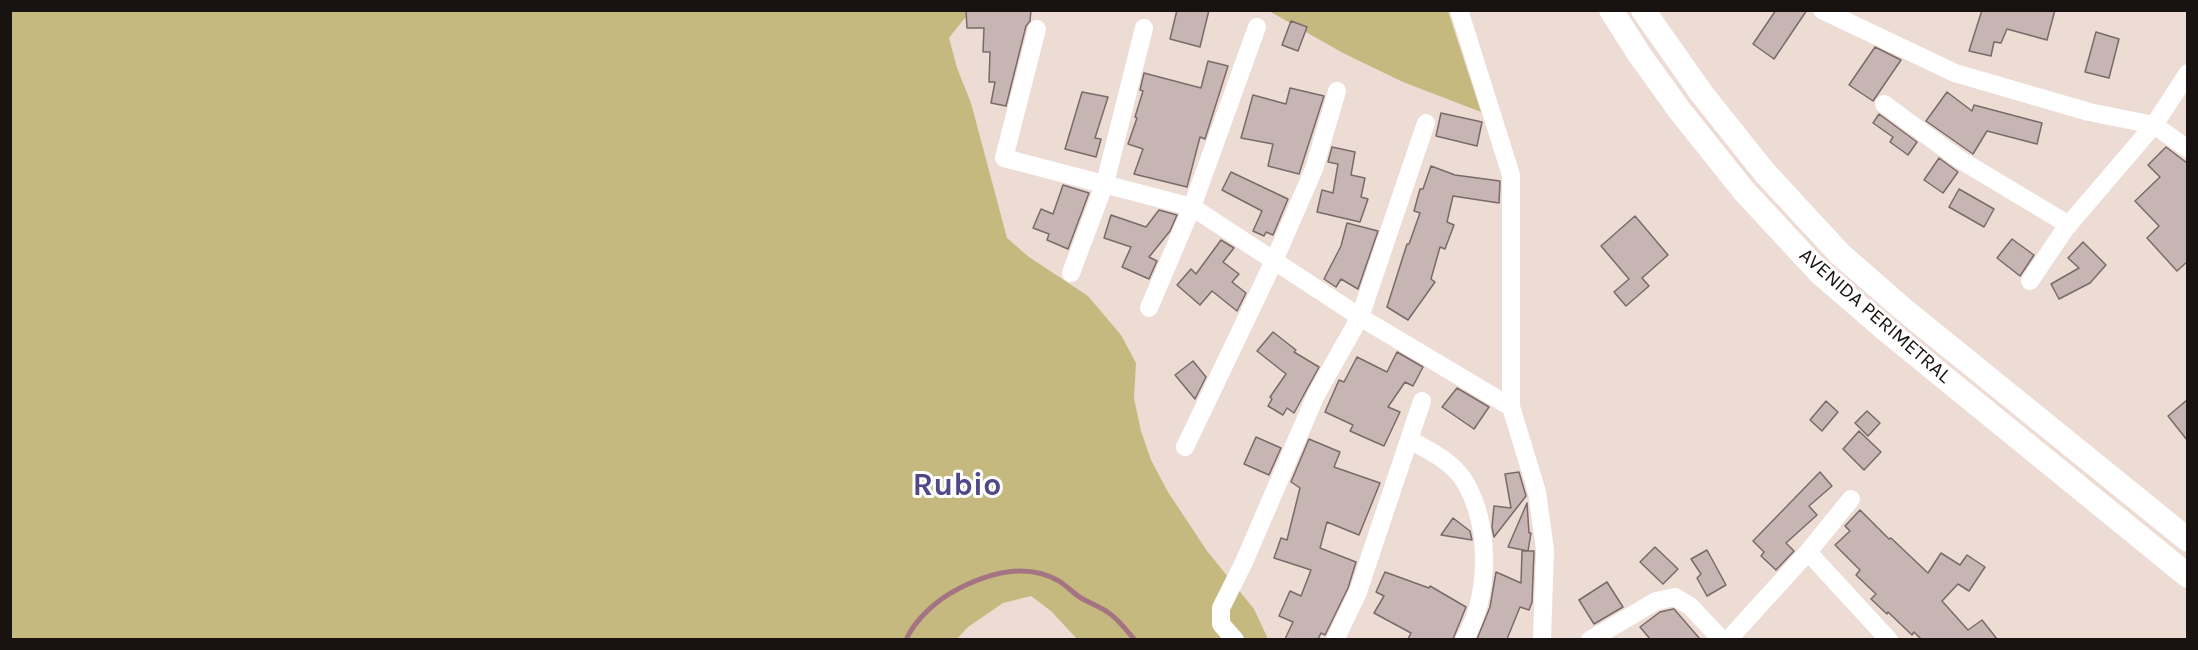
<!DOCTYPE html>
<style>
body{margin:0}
#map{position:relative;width:2198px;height:650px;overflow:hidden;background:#ecdcd4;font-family:Karla,sans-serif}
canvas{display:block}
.frame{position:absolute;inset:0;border:12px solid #181310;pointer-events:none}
</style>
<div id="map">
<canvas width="2198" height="650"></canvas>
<div class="frame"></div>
</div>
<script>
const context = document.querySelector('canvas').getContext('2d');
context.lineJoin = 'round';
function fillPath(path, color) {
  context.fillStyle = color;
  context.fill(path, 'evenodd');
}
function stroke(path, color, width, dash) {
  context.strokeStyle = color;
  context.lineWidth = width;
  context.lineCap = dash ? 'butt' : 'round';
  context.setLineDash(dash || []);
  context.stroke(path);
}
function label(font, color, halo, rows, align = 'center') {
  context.font = font + ' Karla,sans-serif';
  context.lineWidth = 6;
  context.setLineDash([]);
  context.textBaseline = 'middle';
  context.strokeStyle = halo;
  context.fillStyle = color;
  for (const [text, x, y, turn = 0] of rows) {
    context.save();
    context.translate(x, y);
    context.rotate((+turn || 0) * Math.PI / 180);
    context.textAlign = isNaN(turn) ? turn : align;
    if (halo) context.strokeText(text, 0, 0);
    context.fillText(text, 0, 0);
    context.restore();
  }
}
const green = new Path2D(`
 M10,11H974L964,19L949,38L957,68L971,103L1007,238L1029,257L1088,296L1121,335L1136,363L1134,398L1141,431L1151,460L1168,492L1207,551L1254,609L1268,639H1077L1051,611L1031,596L1003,603L968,627L956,640L11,639Z
 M1269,11H1448L1481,112L1403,82L1343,53Z`);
const stream = new Path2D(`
 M906,640C915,619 938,599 958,589C989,573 1026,562 1059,581C1067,586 1073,593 1081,598C1090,603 1101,607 1109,613C1119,620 1127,631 1135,640`);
const building = new Path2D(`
 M966,10H1031L1030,21L1026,26L1006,106L991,103L995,82H989L990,52H983L984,28H967Z
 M1177,10H1209L1200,47L1170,39Z
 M1776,10H1807L1774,59L1753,44Z
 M1982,10H2055L2047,40L2007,29L2001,43L1994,42L1991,56L1969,51Z
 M1291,21L1307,27L1298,51L1282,45Z
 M2096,32L2119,39L2109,78L2085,72Z
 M1875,47L1901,60L1873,101L1849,85Z
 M1208,61L1228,66L1205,139L1200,137L1187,187L1134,174L1143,149L1128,144L1137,118L1135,117L1143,91L1140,90L1144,73L1201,88Z
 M1290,88L1324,96L1299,174L1268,166L1273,144L1241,138L1253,95L1286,104Z
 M1082,92L1108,97L1095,138L1101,139L1096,157L1065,149Z
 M1947,92L1972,111L1974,105L2042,123L2037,144L1987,131L1973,154L1926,121Z
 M1441,113L1482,122L1477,146L1436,136Z
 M1879,114L1917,142L1908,155L1890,142L1893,137L1873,123Z
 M1332,147L1355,152L1351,175L1365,178L1361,197L1368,199L1360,222L1317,212L1322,190L1333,193L1338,164L1328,162Z
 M2166,147L2187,163V262L2177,271L2147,238L2159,226L2135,201L2160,177L2148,165Z
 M1939,158L1958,172L1943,193L1924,180Z
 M1431,166L1455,175L1500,181L1499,203L1453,196L1447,222L1454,225L1445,249L1440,247L1431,279L1435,282L1408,320L1387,307L1407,244H1409L1420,213L1414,211L1420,189H1423Z
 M1231,172L1288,199L1273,235L1266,232L1264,236L1253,231L1262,211L1222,190Z
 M1063,185L1089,193L1068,249L1047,240L1049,234L1033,228L1041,209L1053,214Z
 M1959,189L1994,209L1984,227L1949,207Z
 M1159,210L1177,215L1170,231L1149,257L1157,261L1149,279L1122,267L1131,247L1104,238L1111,215L1146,227Z
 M1635,216L1668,255L1642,278L1649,286L1626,306L1614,292L1629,279L1601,246Z
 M1347,223L1378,231L1358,289L1341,279L1336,287L1324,279L1341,246Z
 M2012,239L2034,255L2020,276L1997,258Z
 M1221,240L1234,248L1223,262L1239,274L1232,282L1246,293L1237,311L1212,291L1200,305L1177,285L1191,269L1196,274Z
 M2083,242L2106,265L2090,283L2059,299L2051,284L2079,268L2068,258Z
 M1273,332L1296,350L1294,352L1319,367L1294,413L1287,408L1283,415L1268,406L1272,399L1270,397L1286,374L1257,351Z
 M1397,352L1423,367L1413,386L1405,382L1388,407L1400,412L1384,446L1350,431L1353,425L1325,412L1339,380L1344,382L1357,357L1387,372Z
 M1193,361L1206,377L1195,399L1175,375Z
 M1457,388L1489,407L1474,429L1442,407Z
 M2187,400V440L2168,416Z
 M1826,401L1838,412L1822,431L1810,420Z
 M1867,411L1880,423L1868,436L1855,423Z
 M1859,431L1881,452L1864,470L1843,449Z
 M1256,437L1281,448L1269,475L1244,464Z
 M1309,439L1340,452L1334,467L1380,483L1359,535L1327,522L1320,548L1356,562L1348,588L1325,635L1321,633L1318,639H1285L1293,622L1279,616L1290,591L1301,596L1311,570L1274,558L1281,538L1287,540L1300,488L1291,482Z
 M1519,472L1526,496L1494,537L1492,527L1494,506L1511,508L1505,474Z
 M1820,472L1832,486L1809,506L1817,515L1786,543L1794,551L1776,570L1761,556L1764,552L1753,541Z
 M1527,503L1529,533H1531L1528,551L1508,547Z
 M1860,510L1889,539L1891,538L1928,573L1941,553L1960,565L1967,555L1985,567L1969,591L1958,584L1942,601L1968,630L1982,620L1997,639H1921L1914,632L1912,635L1888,612L1887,614L1871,599L1876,594L1856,575L1860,570L1835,545L1850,531L1845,526Z
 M1453,518L1470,531L1472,540L1441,535Z
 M1655,547L1678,569L1663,584L1640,562Z
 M1707,550L1726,585L1707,596L1697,578L1701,574L1691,559Z
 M1522,551H1534L1532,602L1529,610L1520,607L1507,639H1477L1490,607L1496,572L1521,583Z
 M1385,572L1429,588L1430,586L1466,607L1453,639H1408L1411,633L1374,613L1384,596L1376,592Z
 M1607,582L1623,607L1594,624L1579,600Z
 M1673,609H1674L1700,639H1650L1640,627L1660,612Z`);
const minor = new Path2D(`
 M1459,10L1511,175V407L1537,492L1545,550L1542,640
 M1822,10L1955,73L2089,112L2154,125L2188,149
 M1037,29L1004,158L1192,207L1360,317L1511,407
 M1884,104L1959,159L2069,225
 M1071,273L1105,183L1144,28
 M2030,281L2065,229L2154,125L2188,73
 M1149,308L1192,207L1257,27
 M1410,440C1430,451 1453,462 1465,482C1491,527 1490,596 1464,640
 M1185,447L1274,261L1314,169L1337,91
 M1808,552L1889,640
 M1235,640L1221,624V608L1244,562L1316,395L1360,317L1426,123
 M1335,640L1358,592L1422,401
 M1590,640L1656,601L1675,597L1690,606L1722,640
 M1728,640L1808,552L1851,499`);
const major = new Path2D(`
 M1611,10L1639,54L1680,111L1744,191L1821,274L1886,330L2188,576
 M1643,10L1702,94L1765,173L1840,254L1903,309L2188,540`);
const streetNames = [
 ["AVENIDA PERIMETRAL",1875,316,41]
];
const townNames = [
 ["Rubio",957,486]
];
fillPath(green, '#c6b980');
stroke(stream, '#a57482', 5);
fillPath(building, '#c7b5b3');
stroke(building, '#7a6a68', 1.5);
stroke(minor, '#fff', 18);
stroke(major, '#fff', 24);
label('20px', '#181310', '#fff', streetNames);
label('bold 32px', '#4f4987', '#fff', townNames);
</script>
